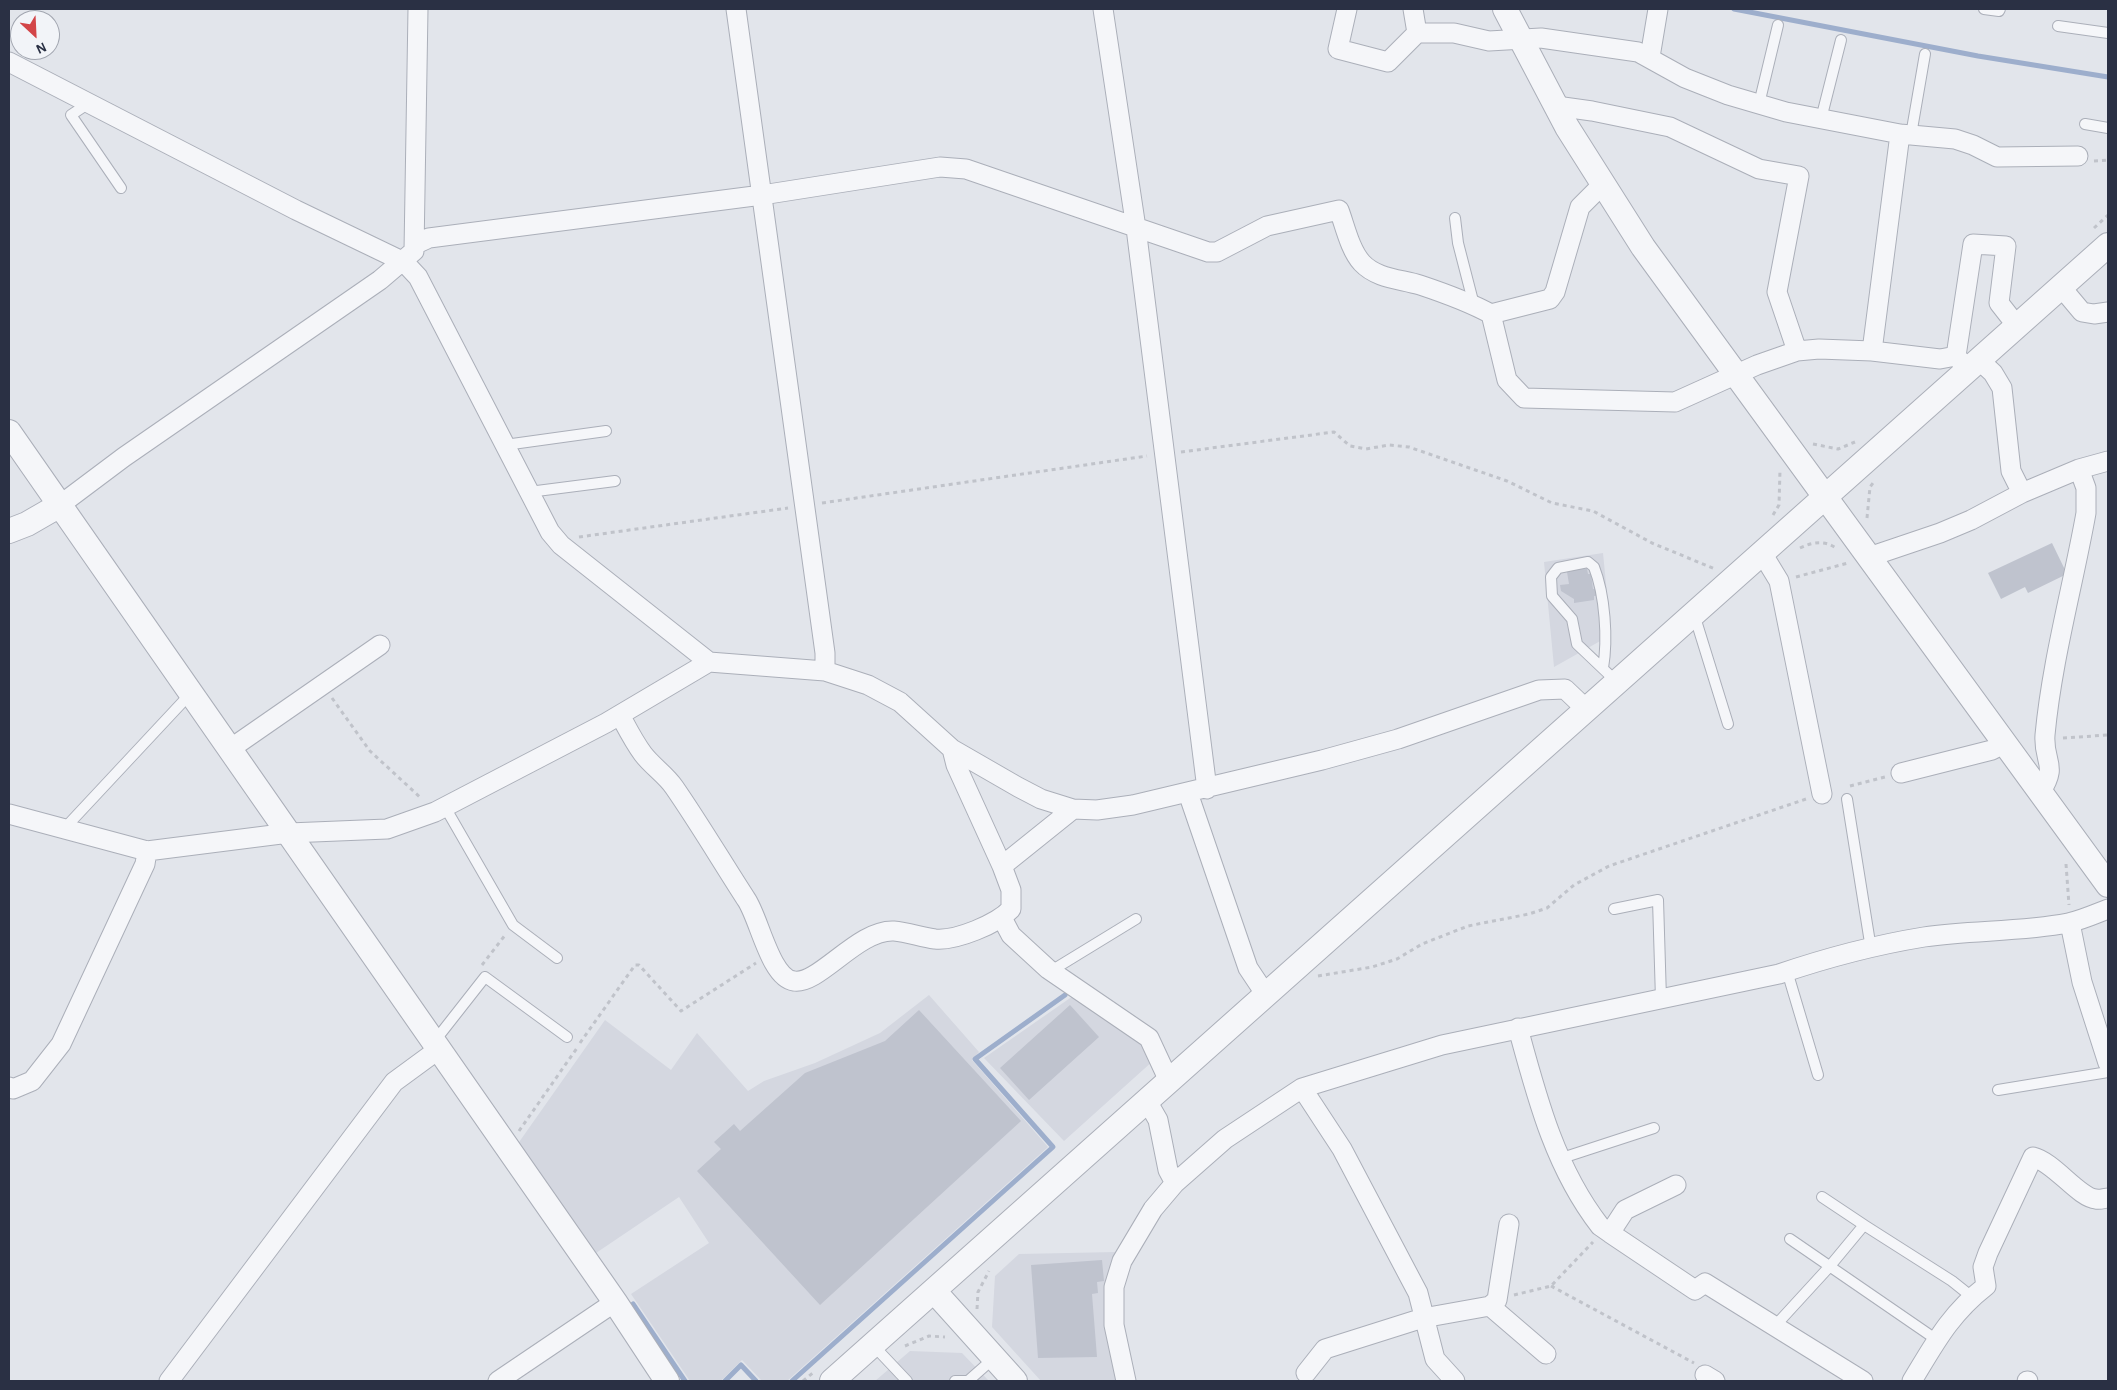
<!DOCTYPE html>
<style>
body{margin:0}
#map{position:relative;width:2117px;height:1390px;overflow:hidden;background:#e2e5eb;font-family:"Alegreya Sans",sans-serif}
canvas{display:block}
.frame{position:absolute;inset:0;border:10px solid #2a3044;pointer-events:none}
.north{position:absolute;left:10px;top:10px;width:50px;height:50px;box-sizing:border-box;background:#f2f4f8;border:1px solid #a2a6b0;border-radius:50%;rotate:155deg;font-size:14px;font-weight:700;line-height:20px;text-align:center;color:#2a3044}
.north::after{content:'';display:block;margin:auto;width:18px;height:22px;background:#d34548;clip-path:polygon(50% 0,100% 100%,50% 72%,0 100%)}
</style>
<div id="map">
<canvas width="2117" height="1390"></canvas>
<div class="frame"></div>
<div class="north">N</div>
</div>
<script>
const context = document.querySelector('canvas').getContext('2d');
context.lineJoin = 'round';
function fillPath(path, color) {
  context.fillStyle = color;
  context.fill(path, 'evenodd');
}
function stroke(path, color, width, dash) {
  context.strokeStyle = color;
  context.lineWidth = width;
  context.lineCap = dash ? 'butt' : 'round';
  context.setLineDash(dash || []);
  context.stroke(path);
}
const built = new Path2D(`
 M1603,553L1611,635L1554,667L1544,562Z
 M929,995L979,1052L972,1060L1048,1147L787,1381H762L742,1360L721,1381H690L631,1294L709,1243L679,1197L596,1253L517,1145L605,1020L671,1070L697,1033L748,1091L764,1081L815,1063L880,1033Z
 M1073,996L1145,1043L1154,1060L1064,1141L984,1058Z
 M1116,1252L1106,1294L1105,1319L1118,1381H1041L992,1327L995,1276L1019,1254Z
 M910,1351L962,1353L989,1381H875Z`);
const stream = new Path2D(`
 M1734,9L1978,56L2108,77
 M633,1304L685,1381
 M725,1381L741,1365L756,1381
 M792,1381L1053,1147L975,1059L1065,995`);
const building = new Path2D(`
 M2052,543L2067,574L2028,593L2025,587L2001,599L1988,573Z
 M1582,559L1584,569H1587L1588,574H1591L1593,589L1603,588L1604,595L1594,596V600L1574,603V599L1561,591L1560,585L1569,584L1567,572L1572,571L1570,561Z
 M1070,1005L1099,1037L1029,1100L1000,1068Z
 M919,1010L1021,1121L820,1305L697,1171L721,1149L714,1142L734,1124L740,1131L805,1073L885,1041Z
 M1102,1260L1104,1281L1097,1282L1098,1293L1092,1294L1097,1357L1038,1358L1031,1265Z`);
const path = new Path2D(`
 M2094,161L2108,160
 M2094,228L2108,215
 M1813,444L1838,449L1855,442
 M1181,452L1334,432L1350,446L1366,449L1389,445L1409,447L1507,481L1552,503L1593,511L1652,543L1715,569
 M822,503L1147,456
 M1773,515L1779,505L1780,470
 M1867,518L1870,487L1873,483
 M579,537L788,508
 M1800,548C1813,542 1824,540 1836,548
 M1796,577L1848,563
 M332,698L370,751L422,799
 M2063,738L2108,735
 M1850,786L1885,777
 M2066,864L2069,905
 M482,965L506,934
 M1318,976L1372,967L1397,959L1422,944L1468,926L1529,914L1547,908L1574,885L1609,866L1806,799
 M580,1043L635,965H639L681,1011L756,963
 M519,1131L577,1048
 M1551,1286L1694,1363
 M1514,1295L1551,1286L1593,1242
 M977,1309L978,1292L989,1271
 M905,1346L929,1336L945,1337
 M803,1381L814,1372`);
const service = new Path2D(`
 M1984,9L1999,11L2000,9
 M2058,26L2108,33
 M89,103L71,115L121,188
 M1759,104L1778,25
 M1821,119L1841,40
 M2085,124L2108,128
 M1911,135L1925,54
 M1455,218L1458,243L1474,305
 M505,445L606,431
 M529,492L615,481
 M1694,614L1728,724
 M1603,668C1608,639 1605,595 1594,567L1588,562L1558,568L1551,577L1552,596L1572,619L1577,644L1617,682
 M1847,799L1871,949
 M445,807L513,925L557,958
 M64,829L191,693
 M1614,909L1658,900L1661,999
 M1051,971L1136,919
 M1787,971L1818,1075
 M434,1042L485,977L567,1037
 M1998,1090L2108,1072
 M1559,1159L1654,1128
 M1864,1225L1952,1281L1972,1297
 M1790,1239L1937,1340
 M1775,1326L1830,1266L1864,1225L1822,1197
 M873,1345L907,1381
 M955,1381H968L994,1358`);
const minor = new Path2D(`
 M736,9L825,653V671
 M1103,9L1136,228L1207,789
 M1347,9L1338,49L1388,62L1417,33H1454L1489,41L1541,38L1638,52L1685,78L1728,95L1786,112L1900,134L1955,139L1973,145L1997,157L2078,156
 M1413,9L1417,33
 M1650,57L1658,9
 M9,62L296,210L404,262L418,277L550,532L561,545L709,662
 M1556,106L1592,111L1670,127L1759,169L1799,176L1777,292L1797,351
 M416,244L429,238L762,195L940,167L966,169L1208,252H1217L1267,226L1339,210C1345,226 1350,250 1362,263C1377,279 1401,279 1420,285C1444,293 1469,302 1491,314L1507,380L1524,398L1675,402L1757,365L1797,351L1819,349L1872,351L1940,359L1956,356
 M2061,287L2082,312L2094,314L2108,312
 M1491,314L1550,299L1555,292L1580,207L1603,184
 M1872,351L1900,134
 M1979,360L1993,373L2002,388L2011,471L2022,493
 M1964,365L1956,356L1973,244L2006,246L1999,303L2017,326
 M60,505L124,457L380,280L414,251L418,9
 M1762,553L1779,581L1822,794
 M1869,557L1940,533L1971,520L2022,493L2079,469L2108,461
 M620,715C627,728 634,742 643,754C652,766 666,775 674,787C699,823 722,862 746,899C759,917 770,978 794,981C819,985 858,929 894,931C907,932 921,937 935,939C956,941 997,924 1011,909V890L1002,866L956,765L952,749
 M230,749L380,645
 M1901,773L1992,750L2005,743
 M1188,793L1248,968L1266,995
 M2040,793C2059,764 2043,763 2045,735C2052,660 2073,586 2086,513V488L2079,469
 M9,814L147,851L289,833L387,829L435,812L606,723L709,662L825,671L868,685L900,702L952,749L1018,787L1041,799L1073,809L1097,810L1133,805L1322,760L1398,739L1539,690L1565,689L1586,709
 M1002,866L1073,809
 M1002,918L1011,935L1048,969L1149,1038L1169,1081
 M2070,923L2082,982L2108,1063
 M1518,1028C1537,1098 1555,1168 1600,1226L1610,1233L1625,1210L1676,1185
 M9,1087L13,1089L32,1081L61,1044L145,864L147,851
 M1302,1088L1342,1149L1409,1276L1418,1293L1435,1359L1455,1381
 M1147,1101L1158,1120L1168,1170L1175,1183
 M1509,1224L1497,1300L1490,1306L1546,1354
 M1610,1233L1695,1290L1705,1283L1863,1381
 M1306,1373L1325,1349L1423,1318L1490,1306
 M1705,1375L1715,1381
 M169,1381L394,1082L439,1049
 M498,1381L615,1302
 M1126,1381L1114,1325V1287L1122,1261L1153,1209L1175,1183L1225,1139L1302,1088L1442,1045L1779,974C1826,958 1875,945 1924,937C1972,930 2021,932 2068,923C2082,920 2095,914 2108,909
 M1912,1381C1935,1343 1950,1314 1986,1286L1983,1267L1988,1253L2033,1157C2054,1162 2079,1198 2096,1199C2100,1200 2105,1198 2108,1198
 M2027,1381H2028`);
const tertiary = new Path2D(`
 M1505,9L1567,127L1643,247L2108,885
 M9,432L615,1302L667,1381
 M9,531L27,524L60,505
 M934,1291L1015,1381
 M832,1381L2108,245`);
fillPath(built, '#d4d7e0');
stroke(stream, '#9daecc', 5);
fillPath(building, '#bfc3ce');
stroke(service, '#abafb9', 12);
stroke(minor, '#abafb9', 21);
stroke(tertiary, '#abafb9', 26);
stroke(path, '#c0c3ca', 3, [4, 4]);
stroke(service, '#f5f6f9', 10);
stroke(minor, '#f5f6f9', 19);
stroke(tertiary, '#f5f6f9', 24);
</script>
